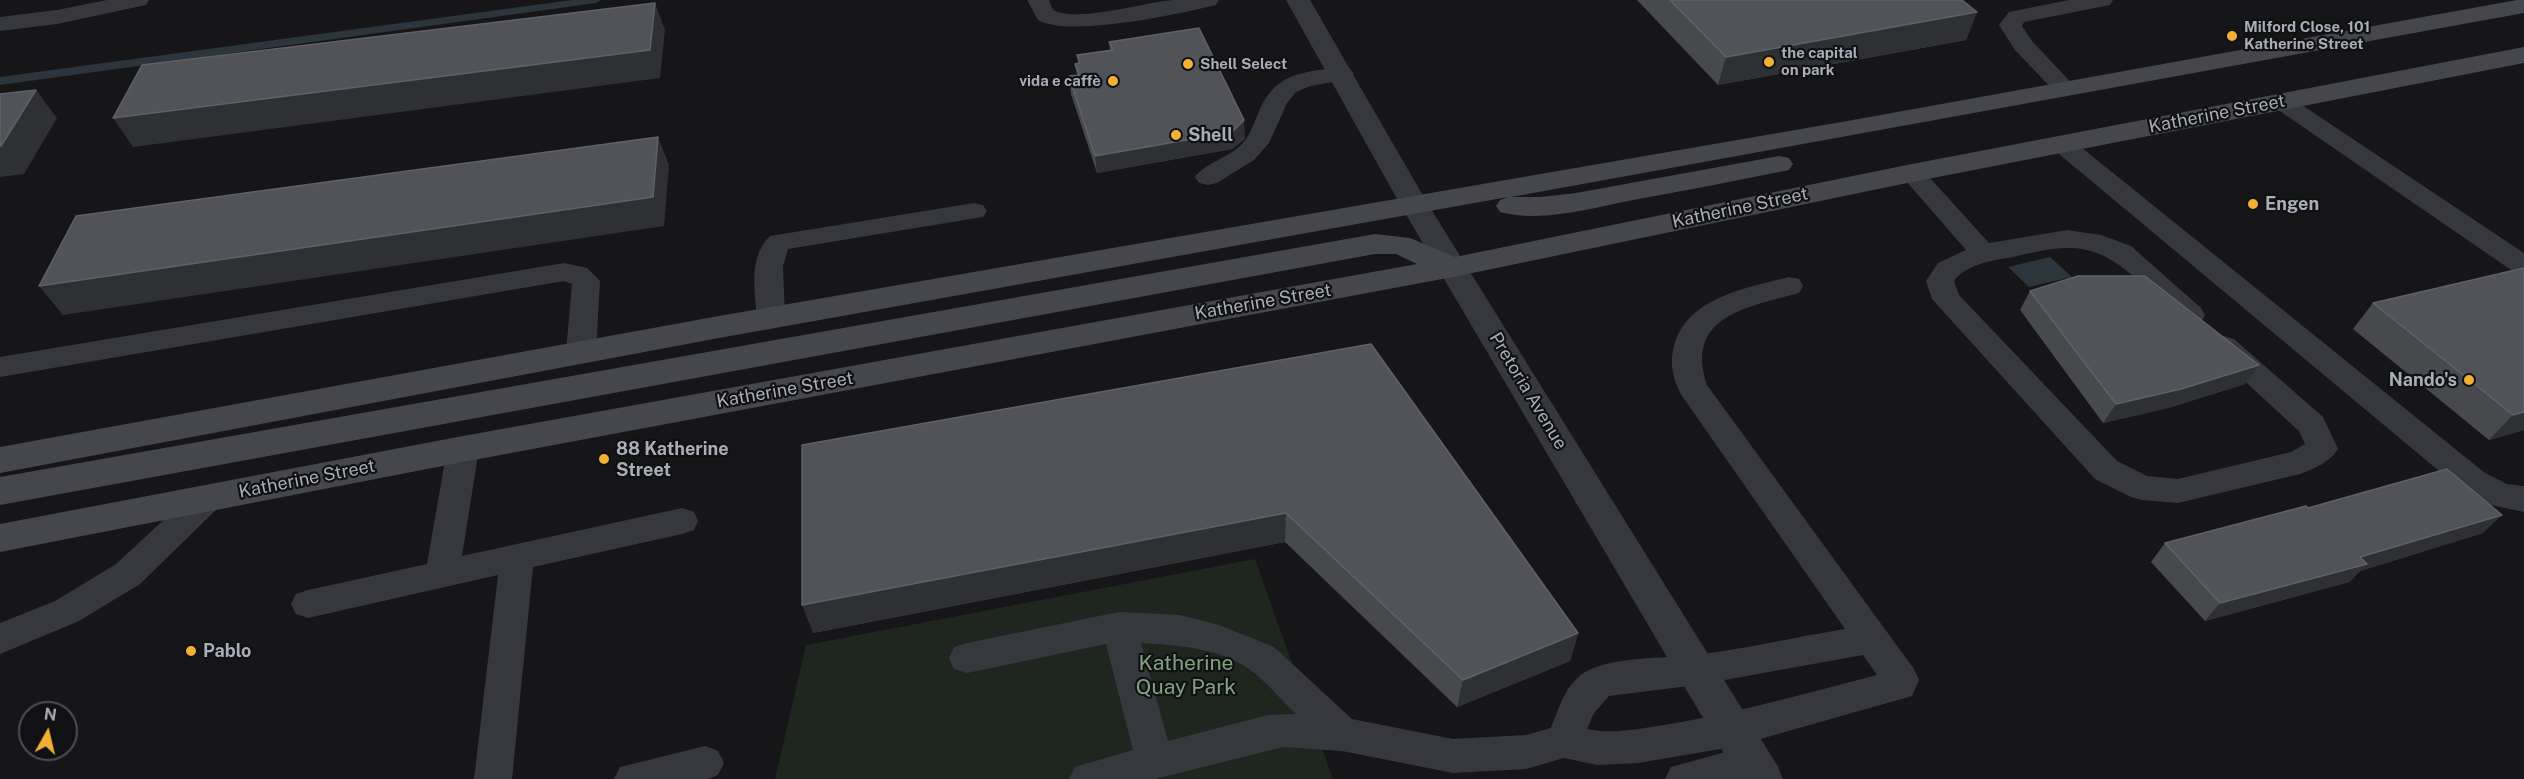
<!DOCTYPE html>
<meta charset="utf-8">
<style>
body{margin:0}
#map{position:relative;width:2524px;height:779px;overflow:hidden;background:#161618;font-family:"Public Sans",sans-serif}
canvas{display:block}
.north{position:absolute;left:18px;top:701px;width:60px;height:60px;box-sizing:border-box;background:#111113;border:2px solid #4d4f55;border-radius:50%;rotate:8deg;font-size:16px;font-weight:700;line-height:24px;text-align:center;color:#a8adb8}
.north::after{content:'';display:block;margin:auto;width:21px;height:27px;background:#f2b134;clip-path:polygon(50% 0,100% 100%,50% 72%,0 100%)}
</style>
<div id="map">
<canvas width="2524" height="779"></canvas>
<div class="north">N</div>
</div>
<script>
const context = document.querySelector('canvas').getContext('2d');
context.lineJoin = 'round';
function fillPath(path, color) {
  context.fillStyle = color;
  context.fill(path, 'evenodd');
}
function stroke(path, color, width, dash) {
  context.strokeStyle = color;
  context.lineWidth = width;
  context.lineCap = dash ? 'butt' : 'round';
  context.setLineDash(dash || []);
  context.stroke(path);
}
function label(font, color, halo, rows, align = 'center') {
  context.font = font + ' "Public Sans",sans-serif';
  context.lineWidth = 4.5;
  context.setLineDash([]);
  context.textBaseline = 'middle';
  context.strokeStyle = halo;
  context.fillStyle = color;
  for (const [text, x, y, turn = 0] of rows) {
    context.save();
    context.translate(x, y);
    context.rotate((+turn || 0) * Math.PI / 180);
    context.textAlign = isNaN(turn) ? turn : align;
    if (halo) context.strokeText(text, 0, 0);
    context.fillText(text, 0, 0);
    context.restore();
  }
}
const green = new Path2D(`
 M1255,559L1333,779H775L806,645Z`);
const water = new Path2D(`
 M2050,257L2072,277L2029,287L2008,267Z`);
const stream = new Path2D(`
 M572,0H601L596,3L0,85V77Z`);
const service = new Path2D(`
 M107,0H149L146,5L57,24L0,31V17L57,10Z
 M1027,0H1049L1053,10C1078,23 1144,2 1173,0C1188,0 1204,0 1219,0L1216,5C1179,14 1069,38 1038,20Z
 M2069,0H2113L2110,5L2024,22L2022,26L2032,41L2077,89L2073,94L2065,96L2057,94L2015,50L1999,25L2009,12Z
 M1342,67L1350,69L1354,74L1350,79L1310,86L1296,92L1287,103L1269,143L1254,160L1217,183L1208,185L1199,183L1195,177C1205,163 1228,158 1241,145C1251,135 1254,122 1260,109C1277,71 1307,72 1342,67Z
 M2282,95L2290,97L2524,253V275L2514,272L2274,107L2270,102L2274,97Z
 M2062,137L2071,139L2485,473L2507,484L2524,486V512L2491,505L2463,491L2053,149L2050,144L2053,139Z
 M1912,165L1921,168L1989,243L2067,230L2101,235L2131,246L2201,308L2205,315L2201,322L2191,325L2181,322C2149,293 2115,246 2068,248C2048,248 2027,254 2008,258C1991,260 1964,266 1954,281L1959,295L2117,461L2147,476L2178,479L2291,452L2305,444L2299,431L2214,353L2209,346L2214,339L2224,336L2234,339L2323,417L2338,449C2330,462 2314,469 2300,474L2178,503L2142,500L2131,497L2095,479L1932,299L1926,281L1938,263L1966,250L1899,173L1903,168Z
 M974,203L983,205L987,211L983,217L788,249L783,266L785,318L781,325L771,328L761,325L757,318C755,290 748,258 770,236Z
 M564,263L587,268L600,281L596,352L591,359L581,362L571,359L566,352L572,284L564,281L0,377V357Z
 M1789,277L1799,279L1803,286L1799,293C1748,307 1684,316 1707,385L1914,669L1919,680L1912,696L1732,747L1638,763L1597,765L1564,758L1526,769L1453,773L1342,751L1283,747L1155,779H1069L1075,767L1133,750L1106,644L967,673L954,669L949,658L954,647L967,643L1119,612L1180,615L1219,625L1274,647L1352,719L1453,739L1526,735L1551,728C1559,708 1566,682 1587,671C1616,656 1663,659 1695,655C1745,649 1795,637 1845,629L1682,396C1673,380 1669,364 1674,346C1687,297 1747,288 1789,277ZM1141,643C1176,645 1219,648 1249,669C1266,681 1281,700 1296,714L1268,715L1168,741ZM1863,655L1877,675C1808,693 1740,712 1670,724C1643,728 1614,735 1587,729L1594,713L1609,696L1697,685Z
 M463,437L474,441L479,449L462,556L682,508L694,512L698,521L694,530L682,534L533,567L512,779H474L498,575L308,618L296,614L291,604L296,594L308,590L427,564L447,449L452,441Z
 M208,486L219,489L224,498L219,507L140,584L79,621L0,654V623L55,601L116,564L197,489Z
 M1751,745L1764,750L1770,762L1764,774L1751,779H1665L1671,767Z
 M705,746L718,751L724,763L718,775L708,779H614L620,767Z`);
const minor = new Path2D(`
 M1286,0H1310L1429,206L1777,765L1783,779H1739L1401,206Z`);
const secondary = new Path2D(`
 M2517,0H2524V13L1511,197H1541L1576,193L1779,156L1789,158L1793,164L1789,170L1779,172C1730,182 1682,191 1633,200C1591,208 1542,223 1500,212L1496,206L1500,200L1508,197L719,338L0,473V447L719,316L1853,120Z
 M2524,47V63L1912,182L1453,277L463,462L0,552V524L463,436L1417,264L1396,254H1375L0,505V477L1375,234L1410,238L1455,257L1912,164Z`);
const wall = new Path2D(`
 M1637,0H1962L1977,12L1966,40L1718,85Z
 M1109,42L1245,137L1243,140L1232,149L1097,173L1071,94L1069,76L1077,75L1075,64L1078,63L1077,55L1110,50Z
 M2524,268V430L2489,440L2353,329L2373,303Z
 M2030,291L2245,384L2168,408L2103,423L2020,310Z
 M1371,344L1578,633L1570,661L1457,707L1285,542L813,633Z
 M2308,508L2483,533L2360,571L2349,582L2205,621L2151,562L2165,543Z`);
const shadedWall = new Path2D(`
 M655,3L665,30L660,78L133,147L113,118Z
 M1977,12L1966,40L1718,85L1726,57Z
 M36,90L57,118L24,174L0,177V146Z
 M1244,120L1245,137L1232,149L1097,173L1095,156Z
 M658,137L669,165L664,226L63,315L39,286Z
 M2259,365L2245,384L2168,408L2103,423L2116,404Z
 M2524,412V430L2489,440L2513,415Z
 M1286,513L1285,542L813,633L802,605Z
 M2502,515L2483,533L2360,571L2349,582L2205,621L2220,603L2360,557Z
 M1578,633L1570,661L1457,707L1463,680Z`);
const building = new Path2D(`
 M1670,0H1962L1977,12L1726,57Z
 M655,3L650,50L113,118L142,65Z
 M1199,28L1244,120L1232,132L1095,156L1069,76L1079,75L1075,64L1080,63L1077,55L1113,50L1109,42Z
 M36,90L1,146H0V94Z
 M658,137L653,197L39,286L76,216Z
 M2524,268V412L2513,415L2373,303Z
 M2078,276H2145L2259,365L2181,389L2116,404L2030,291Z
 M1371,344L1578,633L1463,680L1286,513L802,605V445Z
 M2447,469L2502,515L2360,557L2367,564L2220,603L2165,543L2306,506L2308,508Z`);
const markers = [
 [2232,36,6,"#f2b134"],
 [1769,62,6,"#f2b134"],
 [1188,64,6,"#f2b134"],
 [1113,81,6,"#f2b134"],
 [1176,135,6,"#f2b134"],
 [2253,204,6,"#f2b134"],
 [2469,380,6,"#f2b134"],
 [604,459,6,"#f2b134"],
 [191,651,6,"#f2b134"]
];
const farPoinames = [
 ["Milford Close, 101",2244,27],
 ["Katherine Street",2244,44],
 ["the capital",1781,53],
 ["on park",1781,70],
 ["Shell Select",1200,64],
 ["vida e caffè",1101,81,"right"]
];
const streetNames = [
 ["Katherine Street",2217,114,-11],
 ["Katherine Street",1740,208,-12],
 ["Katherine Street",1263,302,-10],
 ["Katherine Street",785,390,-10],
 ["Pretoria Avenue",1528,391,59],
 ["Katherine Street",307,479,-11]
];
const poiNames = [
 ["Shell",1188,135],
 ["Engen",2265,204],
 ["Nando's",2457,380,"right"],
 ["88 Katherine",616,449],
 ["Street",616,470],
 ["Pablo",203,651]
];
const nearParknames = [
 ["Katherine",1186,664],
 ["Quay Park",1186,688]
];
fillPath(green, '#1e261f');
fillPath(water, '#2c353c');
fillPath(stream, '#2c353c');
fillPath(service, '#37383d');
fillPath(minor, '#37383d');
fillPath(secondary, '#45474d');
fillPath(wall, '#47494d');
fillPath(shadedWall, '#2f3033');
fillPath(building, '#525359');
stroke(building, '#5f6168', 1.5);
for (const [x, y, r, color] of markers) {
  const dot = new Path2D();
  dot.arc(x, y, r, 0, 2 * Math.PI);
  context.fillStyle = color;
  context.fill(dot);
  stroke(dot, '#111113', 2);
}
label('bold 15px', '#a8adb8', '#111113', farPoinames, 'left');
label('18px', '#a8adb8', '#111113', streetNames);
label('bold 18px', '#a8adb8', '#111113', poiNames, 'left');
label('21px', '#7fa381', '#111113', nearParknames);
</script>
